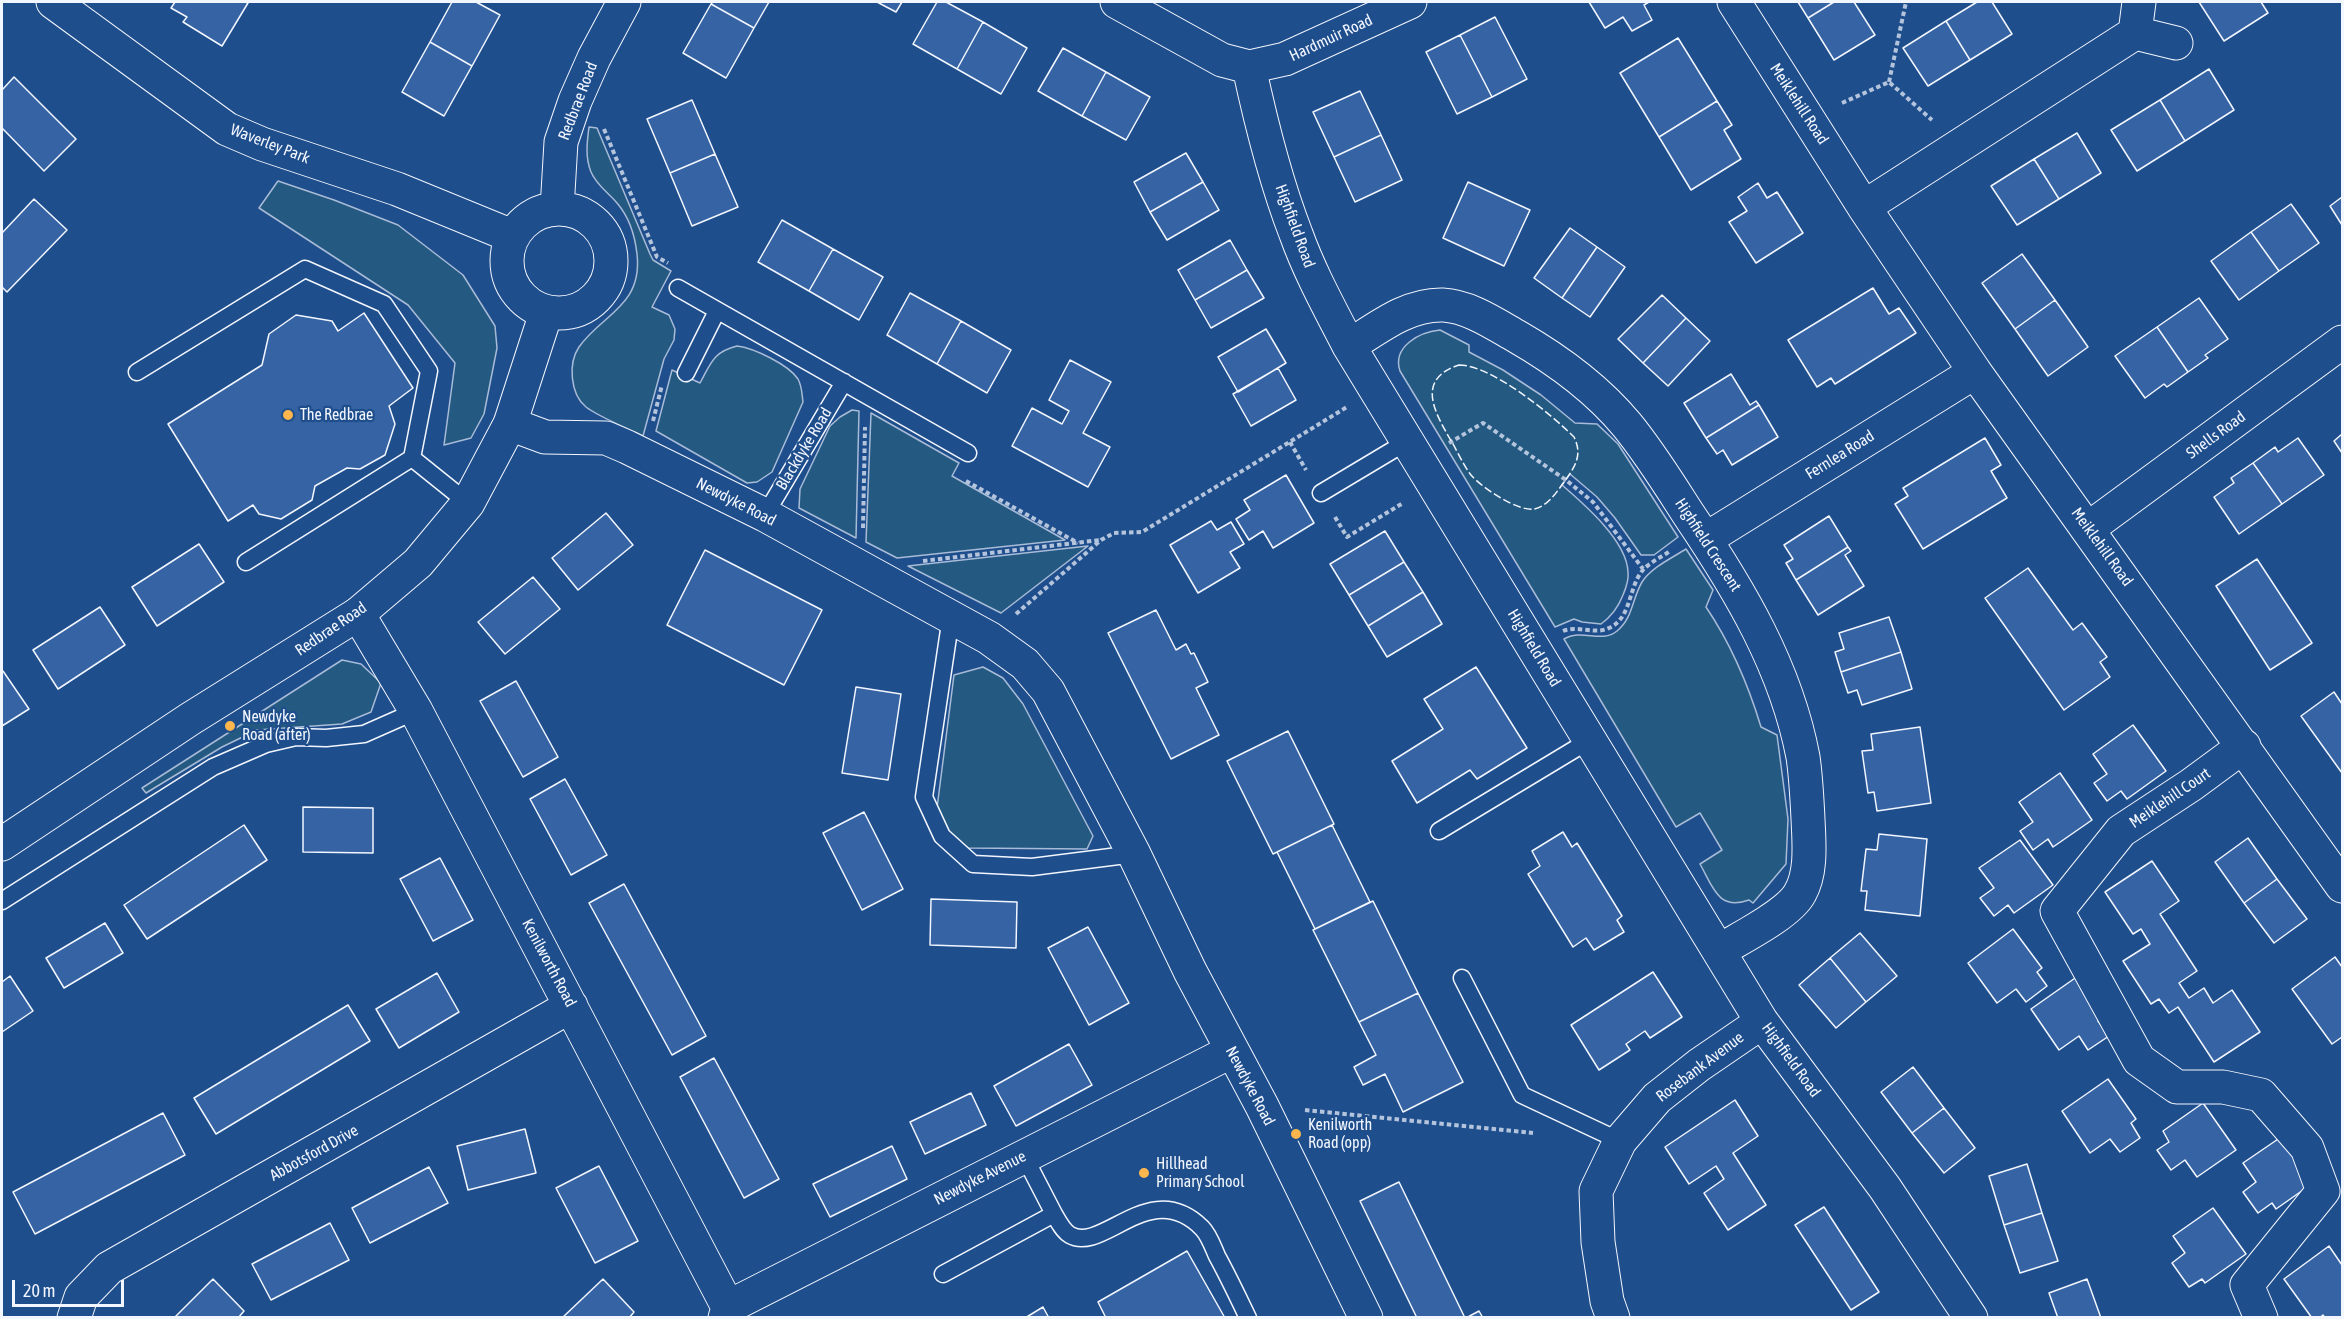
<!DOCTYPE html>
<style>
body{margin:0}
#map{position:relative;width:2344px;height:1319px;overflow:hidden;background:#1f4e8c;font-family:"Asap Condensed",sans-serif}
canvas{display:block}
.frame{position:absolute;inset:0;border:3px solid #f2f6ff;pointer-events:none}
.scale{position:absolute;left:12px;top:1280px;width:112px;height:27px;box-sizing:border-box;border:3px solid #f2f6ff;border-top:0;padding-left:8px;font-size:18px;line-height:21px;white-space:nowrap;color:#f2f6ff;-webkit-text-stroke:4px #1f4e8c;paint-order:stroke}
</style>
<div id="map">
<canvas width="2344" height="1319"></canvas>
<div class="frame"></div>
<div class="scale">20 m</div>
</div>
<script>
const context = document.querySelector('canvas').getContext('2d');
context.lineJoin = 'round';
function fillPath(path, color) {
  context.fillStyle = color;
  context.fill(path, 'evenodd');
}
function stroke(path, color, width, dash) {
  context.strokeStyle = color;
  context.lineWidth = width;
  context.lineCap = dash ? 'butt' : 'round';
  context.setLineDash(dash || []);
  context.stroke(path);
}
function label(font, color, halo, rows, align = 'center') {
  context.font = font + ' "Asap Condensed",sans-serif';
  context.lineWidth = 4.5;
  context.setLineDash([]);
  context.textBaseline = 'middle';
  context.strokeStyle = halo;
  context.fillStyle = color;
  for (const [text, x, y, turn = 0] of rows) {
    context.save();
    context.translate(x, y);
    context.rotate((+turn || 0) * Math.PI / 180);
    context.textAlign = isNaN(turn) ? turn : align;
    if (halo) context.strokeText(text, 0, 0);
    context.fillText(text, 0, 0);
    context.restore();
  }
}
const green = new Path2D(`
 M589,127L597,128L650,254L653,260L671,271L652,307L669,315L675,329L674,340L664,359L643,436C627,428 599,417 586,407C570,394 568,363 579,347C601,315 643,306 637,254C635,236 629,217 617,203C608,192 597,186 591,172C585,157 587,142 589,127Z
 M278,181L334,200L398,225L463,275L495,326L497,348L484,414L471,438L444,445L455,363L408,305L259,208Z
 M1440,330L1469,345V352L1503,370L1541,395L1575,423L1597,424L1618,444L1678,537L1654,555H1641L1615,518L1597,497L1570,474L1562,485C1584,504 1627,541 1628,572C1629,580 1626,588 1623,595C1618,608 1612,616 1601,624L1582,622L1574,619L1555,627L1400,371C1392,347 1419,332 1440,330Z
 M737,346C754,348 789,365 798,379C802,386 802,395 803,402L772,472L757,482L747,483L656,431L672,370L700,383C711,363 713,352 737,346Z
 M852,410L859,411L856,538L799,508L800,489L830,426L840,417Z
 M871,413L959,463L952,476L1065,540L897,558L866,542Z
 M1088,546L1001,613L908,566Z
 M1686,549L1713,590L1706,607C1731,644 1748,684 1761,727L1777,735L1788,819L1786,864L1753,903L1749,900C1718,911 1713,887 1700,864L1722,850L1700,813L1676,827L1564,639C1582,628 1601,644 1617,631C1633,618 1632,599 1642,582C1652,567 1672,558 1686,549Z
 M342,660L361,664L381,683L371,712L342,724L257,730L222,747L146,793L142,788Z
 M983,667L1003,678L1023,704L1093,836L1087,849L967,848L946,831L937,808L954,675Z`);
const building = new Path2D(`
 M175,2H245L248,3L222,46L183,22L187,17L171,8Z
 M452,2H476L500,15L472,66L430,42Z
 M713,2H769L754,28L711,4Z
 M877,2H902L896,12Z
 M937,2H946L983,22L957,69L913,44Z
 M1589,2H1649L1644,5L1652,20L1632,31L1623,17L1605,28Z
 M1798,2H1834L1808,18Z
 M1834,2H1854L1875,35L1834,60L1808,18Z
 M1977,2H1992L2012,34L1970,60L1946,21Z
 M2199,2H2261L2268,13L2224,41Z
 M711,4L754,28L726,78L683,53Z
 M1495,17L1527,79L1492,97L1460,35Z
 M1946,21L1970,60L1928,86L1903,48Z
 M983,22L1027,48L1001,94L957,69Z
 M1460,35L1492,97L1457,114L1426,52Z
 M1678,38L1717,101L1659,137L1620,73Z
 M430,42L472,66L444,116L402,92Z
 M1063,48L1106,72L1082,116L1038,91Z
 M2209,69L2234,110L2185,141L2160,100Z
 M1106,72L1150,97L1126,140L1082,116Z
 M14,77L76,139L44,171L2,128V90Z
 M1360,91L1381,135L1334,157L1313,112Z
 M692,100L715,154L670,173L647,119Z
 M2160,100L2185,141L2137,171L2111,130Z
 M1717,101L1732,125L1724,130L1741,159L1691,190L1659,137Z
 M2077,133L2101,173L2059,199L2034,159Z
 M1381,135L1402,180L1355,202L1334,157Z
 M1186,153L1203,182L1150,212L1134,182Z
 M715,154L738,207L692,226L670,173Z
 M2034,159L2059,199L2017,225L1991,186Z
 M1203,182L1219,210L1167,240L1150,212Z
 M1468,182L1530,210L1504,266L1443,238Z
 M1758,183L1767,198L1777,192L1803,233L1756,263L1729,222L1747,211L1738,197Z
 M2342,197V225L2330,206Z
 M34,199L67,230L7,292L2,287V233Z
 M2291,204L2319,243L2279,271L2251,232Z
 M782,220L833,249L809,291L758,262Z
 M1570,228L1597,247L1562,298L1534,278Z
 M2251,232L2279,271L2239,300L2211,261Z
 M1230,240L1247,270L1195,300L1178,270Z
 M1597,247L1625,267L1590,317L1562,298Z
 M833,249L883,277L859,320L809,291Z
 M2022,254L2055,300L2015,329L1982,283Z
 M1247,270L1264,298L1211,328L1195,300Z
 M1873,288L1889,314L1899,308L1916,333L1835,384L1831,378L1817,387L1788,340Z
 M910,293L961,321L937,364L887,335Z
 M1662,295L1686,318L1643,363L1618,339Z
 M2199,298L2228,339L2205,355L2208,358L2188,372L2157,327Z
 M2055,300L2088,347L2048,376L2015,329Z
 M364,313L413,388L389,406L395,424L385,455L360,469L347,468L315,486L312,500L281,519L259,514L253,505L228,521L168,424L262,365L269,334L296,315L332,321L338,331Z
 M1686,318L1710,341L1668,386L1643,363Z
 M961,321L1011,350L987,393L937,364Z
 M2157,327L2188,372L2167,387L2164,384L2145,398L2115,356Z
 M1266,329L1286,363L1238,392L1218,357Z
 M1070,360L1111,382L1083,433L1110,447L1088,487L1012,446L1032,408L1062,424L1069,411L1049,400Z
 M1278,368L1296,400L1251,426L1233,394Z
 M1731,374L1750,405L1756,401L1759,405L1706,438L1684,403Z
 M1759,405L1778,437L1732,465L1723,450L1717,454L1706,438Z
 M2342,434V453L2334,441Z
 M1985,438L2001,465L1991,471L2007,498L1923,549L1895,504L1908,496L1903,488Z
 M2298,438L2324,475L2282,504L2253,463L2275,447L2278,452Z
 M2253,463L2282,504L2239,534L2214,497L2234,483L2231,478Z
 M1286,475L1314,523L1273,548L1263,531L1249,540L1236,519L1250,510L1244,500Z
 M606,513L633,545L578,590L552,558Z
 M1829,516L1848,547L1796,580L1786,563L1793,559L1784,545Z
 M1211,521L1217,530L1231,522L1244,544L1230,552L1240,568L1198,593L1170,545Z
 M1385,531L1404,562L1349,595L1330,564Z
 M199,544L224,582L157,626L132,587Z
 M1848,547L1851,551L1845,555L1864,586L1818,615L1796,580Z
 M705,550L822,610L784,685L667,625Z
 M2257,559L2312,643L2270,670L2216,586Z
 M1404,562L1423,592L1368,626L1349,595Z
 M2028,568L2073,630L2082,623L2107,657L2100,662L2110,677L2064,710L1985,598Z
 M533,577L560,609L505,654L478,622Z
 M1423,592L1442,624L1387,657L1368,626Z
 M100,607L125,645L58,689L33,650Z
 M1156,610L1176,650L1186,644L1191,654L1194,653L1208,682L1196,688L1219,735L1171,759L1108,633Z
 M1889,617L1901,652L1841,672L1835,652L1844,649L1839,633Z
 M1901,652L1912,689L1862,705L1857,690L1848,693L1841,672Z
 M1476,667L1527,748L1477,779L1470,770L1417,803L1392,761L1443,729L1424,699Z
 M3,671L29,709L2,726V672Z
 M516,681L558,757L523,777L480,701Z
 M856,687L901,694L888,780L842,773Z
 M2334,692L2342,704V773L2301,716Z
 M2133,725L2166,771L2127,799L2121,791L2107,801L2094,783L2107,774L2093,754Z
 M1920,727L1931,803L1877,811L1874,792L1868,793L1862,751L1873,750L1871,734Z
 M1288,731L1334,824L1273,854L1227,761Z
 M2060,773L2092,820L2053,847L2048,839L2033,850L2020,831L2033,822L2019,802Z
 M565,779L607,855L571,875L530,799Z
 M303,807L373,808V853L303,852Z
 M864,812L903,889L862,910L823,833Z
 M244,825L267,860L147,939L124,905Z
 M1332,825L1370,902L1315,929L1277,852Z
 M1563,832L1572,847L1577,843L1622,916L1617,920L1624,932L1594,950L1586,938L1573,947L1528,874L1540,866L1532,851Z
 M1879,834L1927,839L1920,916L1865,910L1867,891H1861L1866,849L1877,850Z
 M2248,838L2277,879L2244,903L2215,862Z
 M2020,840L2053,885L2014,913L2008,905L1994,916L1980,898L1994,888L1979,868Z
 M440,858L473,920L433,941L400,879Z
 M2152,861L2179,901L2160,914L2197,971L2179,983L2189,998L2204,988L2213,1003L2232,990L2260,1032L2214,1062L2178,1007L2169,1013L2159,999L2151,1004L2123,961L2150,944L2141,929L2133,934L2105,892Z
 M2277,879L2307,919L2274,943L2244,903Z
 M624,884L706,1036L672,1055L589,903Z
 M931,899L1017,902L1016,948L930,945Z
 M1373,901L1418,993L1359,1022L1313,930Z
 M105,923L123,953L64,988L46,958Z
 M1088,927L1129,1003L1089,1025L1048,948Z
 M2013,929L2042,968L2037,972L2047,986L2026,1002L2016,989L1997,1003L1968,963Z
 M1860,933L1897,976L1866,1002L1830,958Z
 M2335,957L2342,967V1037L2332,1044L2292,989Z
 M1830,958L1866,1002L1836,1028L1799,985Z
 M1653,972L1682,1017L1650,1038L1645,1031L1626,1044L1630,1050L1599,1070L1571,1025Z
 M437,973L459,1012L399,1048L376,1009Z
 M10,976L33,1011L2,1032V982Z
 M2078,976L2106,1016L2098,1021L2109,1036L2088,1050L2079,1036L2059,1050L2031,1009Z
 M1418,993L1463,1082L1403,1112L1385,1074L1363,1085L1354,1067L1376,1055L1359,1022Z
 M348,1005L370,1041L216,1134L194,1098Z
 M1069,1044L1092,1085L1016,1126L994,1086Z
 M714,1058L779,1179L744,1198L680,1077Z
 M1913,1067L1944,1108L1912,1133L1881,1092Z
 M2108,1079L2136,1119L2131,1123L2140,1138L2120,1152L2110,1139L2090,1153L2062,1111Z
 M971,1093L986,1125L925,1154L910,1122Z
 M1735,1100L1758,1136L1733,1153L1766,1205L1728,1230L1704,1193L1724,1179L1716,1166L1689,1184L1665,1147Z
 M2203,1103L2236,1150L2197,1177L2185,1160L2171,1170L2157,1150L2169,1142L2163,1131Z
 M1944,1108L1975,1148L1944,1173L1912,1133Z
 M163,1113L185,1155L35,1234L13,1192Z
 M525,1129L536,1173L468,1190L457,1146Z
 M2284,1135L2316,1181L2276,1209L2272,1203L2258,1213L2243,1192L2256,1182L2243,1163Z
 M892,1146L907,1179L830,1217L813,1184Z
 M2027,1164L2042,1213L2004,1225L1989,1176Z
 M599,1166L638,1241L595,1263L556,1188Z
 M429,1167L448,1203L370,1243L352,1208Z
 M1399,1182L1465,1318H1417L1360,1201Z
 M1824,1207L1879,1292L1851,1310L1795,1225Z
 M2213,1208L2246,1254L2205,1283L2202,1279L2189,1287L2172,1263L2185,1253L2173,1236Z
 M2042,1213L2058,1261L2020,1273L2004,1225Z
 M330,1223L349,1260L271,1300L252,1264Z
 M2329,1246L2342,1265V1318H2325L2323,1315L2319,1318H2312L2284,1279Z
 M1187,1251L1225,1318H1106L1098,1302Z
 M213,1279L244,1311L238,1318H174Z
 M603,1279L634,1312L629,1318H562Z
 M2087,1279L2101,1318H2058L2049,1293Z
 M1043,1307L1049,1318H1025Z
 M1479,1311L1483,1318H1466Z`);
const path = new Path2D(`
 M1889,82L1906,2
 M1842,103L1889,82L1932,120
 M604,129L657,257L668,263
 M653,421L662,385
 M1290,442L1306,470
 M1449,443L1483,423L1566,480L1593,502L1643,569
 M966,481L1078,543
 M1335,517L1347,537L1403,503
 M863,528L865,427
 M923,561L1100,540
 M1016,614L1101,540L1114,533L1142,532L1347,407
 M1563,631C1578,625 1595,635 1609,628C1632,618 1628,587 1643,570C1650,562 1662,557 1670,551
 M1305,1110L1533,1133`);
const service = new Path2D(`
 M678,288L968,453
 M137,372L305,269L384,304L429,371L412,458L468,503
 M686,373L717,311
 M1321,493L1408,441
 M765,515L844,382
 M246,562L412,458
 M951,617L924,797L942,836L973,864L1032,867L1134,854
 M1439,831L1590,740
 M2,901L213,767L266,744L296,737L326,738L364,734L416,711
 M1462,978L1522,1095L1620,1141
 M1054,1214C1058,1221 1063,1231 1070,1235C1103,1254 1150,1176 1202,1228C1209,1235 1213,1247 1217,1256C1228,1276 1238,1297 1248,1318
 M943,1274L1054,1214L1024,1156`);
const minor = new Path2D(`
 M53,2L227,129L262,144L397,189L512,236
 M1117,2L1222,60L1249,67C1261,123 1275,180 1296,234C1310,273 1330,309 1349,346L1762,1022L1885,1188L1971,1318
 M1734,2L1864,207L1975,372L2342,886
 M2139,2L2135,33L2176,43
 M1249,67L1285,59L1410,2
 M1864,207L2135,33
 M1349,346C1378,328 1407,304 1443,305C1468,306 1495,324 1516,336C1556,359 1598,390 1627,425C1650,453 1669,484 1689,515C1739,589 1786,667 1803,757C1806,777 1807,799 1808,819C1809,843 1812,872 1800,893C1789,914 1740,938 1719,951
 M510,424L545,437L606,438L627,447L765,515L989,638L1025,664L1048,691L1134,854L1190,971L1262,1106L1366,1318
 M2089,528L2342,342
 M1706,539L1975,372
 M358,614L416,711L728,1307L725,1318
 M2244,746L2191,785L2121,831L2057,911L2139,1060L2177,1087H2223L2261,1095L2307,1148L2323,1191L2247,1285L2261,1318
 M728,1307L1232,1051
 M74,1318L81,1297L109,1268L571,1006
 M1613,1318L1607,1301L1598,1242L1596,1191L1620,1141L1657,1098L1699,1065L1762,1022`);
const tertiary = new Path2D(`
 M507 261a52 52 0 1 1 104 0a52 52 0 1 1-104 0Z
 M557,209L561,142L575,101L594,58L624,2
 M2,844L190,719L358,614L418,563L468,503L510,424L546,313`);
const fence = new Path2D(`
 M1459,365C1491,365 1550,413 1574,437C1583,455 1575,467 1564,482C1556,493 1548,506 1534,509C1518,512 1481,487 1471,475C1463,465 1457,450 1450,439C1434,411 1416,379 1459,365Z`);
const markers = [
 [288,415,6,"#ffb74d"],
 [230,726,6,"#ffb74d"],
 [1296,1134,6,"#ffb74d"],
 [1144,1173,6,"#ffb74d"]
];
const streetNames = [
 ["Hardmuir Road",1331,38,-25],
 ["Redbrae Road",578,101,-69],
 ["Meiklehill Road",1799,104,57],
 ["Waverley Park",270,144,21],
 ["Highfield Road",1295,226,70],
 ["Shells Road",2216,435,-36],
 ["Blackdyke Road",804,449,-59],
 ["Fernlea Road",1840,455,-32],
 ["Newdyke Road",736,502,27],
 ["Highfield Crescent",1708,545,57],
 ["Meiklehill Road",2102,547,54],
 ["Redbrae Road",331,629,-34],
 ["Highfield Road",1534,648,59],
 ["Meiklehill Court",2170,798,-34],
 ["Kenilworth Road",549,963,62],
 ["Highfield Road",1791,1060,54],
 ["Rosebank Avenue",1700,1067,-37],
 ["Newdyke Road",1250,1086,62],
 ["Abbotsford Drive",314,1153,-29],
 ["Newdyke Avenue",980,1178,-27]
];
const poiNames = [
 ["The Redbrae",300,415],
 ["Newdyke",242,717],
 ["Road (after)",242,735],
 ["Kenilworth",1308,1125],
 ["Road (opp)",1308,1143],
 ["Hillhead",1156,1164],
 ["Primary School",1156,1182]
];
fillPath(green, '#245a82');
stroke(green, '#a8bbd7', 1.5);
fillPath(building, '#3563a3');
stroke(building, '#f2f6ff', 1.5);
stroke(service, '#f2f6ff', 19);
stroke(minor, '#f2f6ff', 35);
stroke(tertiary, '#f2f6ff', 35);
stroke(path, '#b3c4dc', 4, [4.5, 3]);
stroke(service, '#1f4e8c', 16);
stroke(minor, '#1f4e8c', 33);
stroke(tertiary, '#1f4e8c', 33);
stroke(fence, '#f2f6ff', 1.5, [8, 3]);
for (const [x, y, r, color] of markers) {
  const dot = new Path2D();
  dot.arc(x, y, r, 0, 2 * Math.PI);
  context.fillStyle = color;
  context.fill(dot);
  stroke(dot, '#1f4e8c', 2);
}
label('16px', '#f2f6ff', '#1f4e8c', streetNames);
label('16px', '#f2f6ff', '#1f4e8c', poiNames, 'left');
</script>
